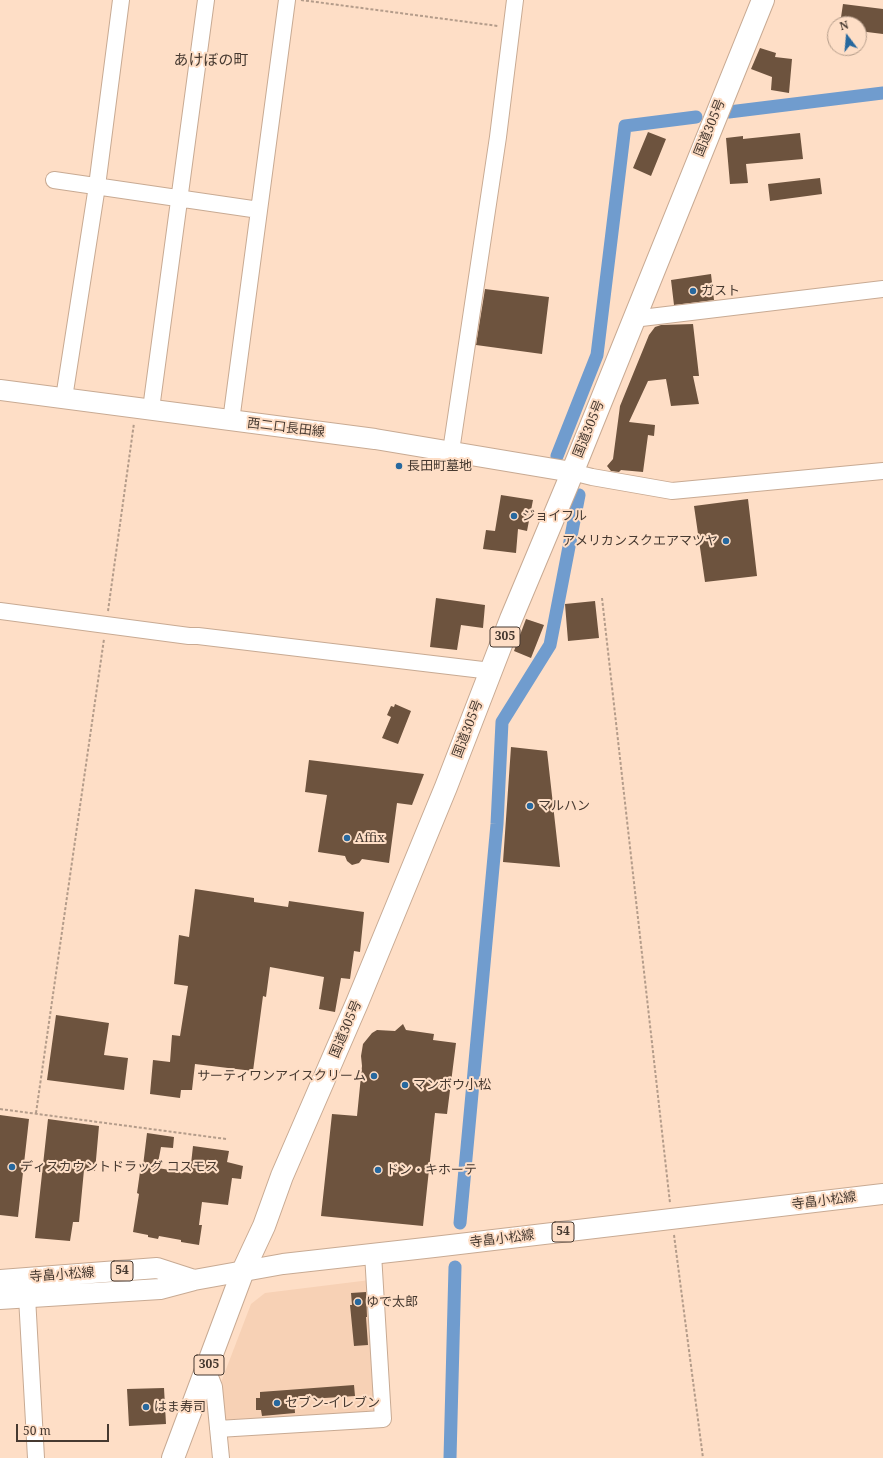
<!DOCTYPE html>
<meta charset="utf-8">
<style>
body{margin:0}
#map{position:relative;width:883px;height:1458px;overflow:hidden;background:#fedec6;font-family:"Noto Serif",serif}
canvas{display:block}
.north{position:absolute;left:827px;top:16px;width:40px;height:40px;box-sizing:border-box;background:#fedec6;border:1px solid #b49c8a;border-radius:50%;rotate:344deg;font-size:11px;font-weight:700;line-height:16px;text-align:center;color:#463930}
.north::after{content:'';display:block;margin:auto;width:14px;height:18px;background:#27689e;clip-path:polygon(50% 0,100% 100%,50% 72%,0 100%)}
.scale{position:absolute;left:16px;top:1424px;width:93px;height:18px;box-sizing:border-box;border:2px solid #463930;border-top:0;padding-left:5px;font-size:12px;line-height:14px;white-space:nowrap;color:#463930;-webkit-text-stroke:3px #fedec6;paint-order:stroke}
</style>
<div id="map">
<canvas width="883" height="1458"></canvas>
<div class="north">N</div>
<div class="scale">50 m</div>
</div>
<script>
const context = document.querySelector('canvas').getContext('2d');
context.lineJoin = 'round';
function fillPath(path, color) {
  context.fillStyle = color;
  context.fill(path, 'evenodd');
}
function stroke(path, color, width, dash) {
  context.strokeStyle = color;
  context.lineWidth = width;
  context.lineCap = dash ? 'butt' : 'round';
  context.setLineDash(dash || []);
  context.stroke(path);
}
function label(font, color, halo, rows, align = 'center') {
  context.font = font + ' "Noto Serif","Noto Sans JP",serif';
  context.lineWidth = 4;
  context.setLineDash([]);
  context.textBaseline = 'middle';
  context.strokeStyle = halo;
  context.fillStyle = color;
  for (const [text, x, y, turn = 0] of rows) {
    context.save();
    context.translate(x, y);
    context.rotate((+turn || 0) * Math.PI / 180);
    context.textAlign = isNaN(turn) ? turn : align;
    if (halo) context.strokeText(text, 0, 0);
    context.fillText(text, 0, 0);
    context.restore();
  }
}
const built = new Path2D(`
 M370,1280L378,1409L372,1416L223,1424L220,1385L251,1304L265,1293Z`);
const canal = new Path2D(`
 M729,112L883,93
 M557,456L597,355L625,126L696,117
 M460,1223L497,824L502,722L550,645L579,495
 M450,1458L455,1267`);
const building = new Path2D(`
 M843,4L883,9V34L859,31V24H840Z
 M760,48L776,53L775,57L792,59L789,93L771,90L772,77L751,69Z
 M648,132L666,139L651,176L633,168Z
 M800,133L803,159L746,164L748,183L730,184L726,138L743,136V139Z
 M820,178L822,194L770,201L768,184Z
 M711,274L714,300L674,305L671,280Z
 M485,289L549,297L542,354L476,345Z
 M693,324L699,376H693L699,404L671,406L666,379L648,381L629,422L655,425L654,436L648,435L643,472L621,470L619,472L611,471L607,466L613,459L620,406L649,335L655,327L661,325Z
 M501,495L533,500L527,531L518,529L516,553L483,549L486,530L495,531Z
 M748,499L757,576L705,582L694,506Z
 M436,598L485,605L483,628L461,625L457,650L430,647Z
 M595,601L599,638L568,641L565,604Z
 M526,619L544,625L531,658L514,651Z
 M395,704L411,711L398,744L382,738L391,717L387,715L391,706L394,707Z
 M511,747L547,751L560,867L503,862Z
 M309,760L424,774L412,805L397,803L389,863L362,859L359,863L352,865L347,861L345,856L318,852L327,795L305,792Z
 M195,889L254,898V902L288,907L289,901L364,912L360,952L354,951L350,979L341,978L335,1012L319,1009L324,977L270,967L266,997L263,996L253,1071L195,1064L192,1090H181L180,1098L150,1094L153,1060L170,1062L172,1035L180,1036L188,986L174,984L179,935L189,937Z
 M56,1015L109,1023L104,1055L128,1058L124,1090L47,1080Z
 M403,1024L406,1030L434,1034L433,1040L456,1043L447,1114L435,1113L423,1226L321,1216L332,1114L357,1116L362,1066L361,1056L363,1044L372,1033L377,1030L395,1031Z
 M0,1115L29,1119L18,1217L0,1215Z
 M48,1119L99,1126L95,1171L84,1170L79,1222H73L70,1241L35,1238Z
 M147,1133L174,1137L173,1148L161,1147L157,1168L190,1173L193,1146L229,1151L227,1162L243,1166L241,1179L232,1178L228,1205L202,1202L199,1225H202L199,1245L181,1242V1240L159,1236L158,1239L148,1237V1235L133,1232L139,1194L137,1193L141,1165L143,1166Z
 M366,1292L367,1317H366L368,1345L354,1346L350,1305H352L351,1293Z
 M354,1385L355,1396L294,1400L295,1413L262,1416L261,1410H256V1398H260V1392Z
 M164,1388L166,1424L129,1426L127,1389Z`);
const path = new Path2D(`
 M301,0L498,26
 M602,598L670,1203
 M108,611L134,423
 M0,1109L226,1139
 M36,1113L104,639
 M674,1235L703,1458`);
const minor = new Path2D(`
 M54,180L259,210
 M633,319L883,289
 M64,398L97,186L121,0
 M151,409L206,0
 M231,421L287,0
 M451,451L498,137L515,0
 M572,472L592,477L672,491L883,471
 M0,611L189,636H198L491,671
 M27,1297L36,1458
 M207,1369L214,1387L221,1458
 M218,1429L383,1419L373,1254`);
const major = new Path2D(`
 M0,390L375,439L572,472
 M0,1280L157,1268L194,1280L283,1264L434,1247L883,1194
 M0,1299L160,1289L194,1280`);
const highway = new Path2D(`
 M173,1458L243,1271L264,1226L282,1176L357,1003L446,787L511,619L568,483L763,0`);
const markers = [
 [693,291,4,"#27689e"],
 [399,466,4,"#27689e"],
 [514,516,4,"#27689e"],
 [726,541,4,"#27689e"],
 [530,806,4,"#27689e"],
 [347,838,4,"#27689e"],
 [374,1076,4,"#27689e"],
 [405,1085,4,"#27689e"],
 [12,1167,4,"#27689e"],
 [378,1170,4,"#27689e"],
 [358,1302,4,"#27689e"],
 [277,1403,4,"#27689e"],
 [146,1407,4,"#27689e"]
];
const shields = [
 [505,637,30],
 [563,1232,22],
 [122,1271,22],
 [209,1365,30]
];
const shieldNames = [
 ["305",505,637],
 ["54",563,1232],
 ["54",122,1271],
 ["305",209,1365]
];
const streetNames = [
 ["国道305号",710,128,-68],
 ["西二口長田線",286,428,7],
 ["国道305号",589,429,-68],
 ["国道305号",468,729,-69],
 ["国道305号",346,1029,-67],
 ["寺畠小松線",824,1201,-7],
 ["寺畠小松線",502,1239,-7],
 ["寺畠小松線",62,1275,-4]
];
const poiNames = [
 ["ガスト",701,291],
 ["長田町墓地",407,466],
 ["ジョイフル",522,516],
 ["アメリカンスクエアマツヤ",718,541,"right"],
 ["マルハン",538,806],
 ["Affix",355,838],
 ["サーティワンアイスクリーム",366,1076,"right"],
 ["マンボウ小松",413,1085],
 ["ディスカウントドラッグ コスモス",20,1167],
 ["ドン・キホーテ",386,1170],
 ["ゆで太郎",366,1302],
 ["セブン-イレブン",285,1403],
 ["はま寿司",154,1407]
];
const quarterNames = [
 ["あけぼの町",211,61]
];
fillPath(built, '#f7d1b5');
stroke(canal, '#709cce', 13);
fillPath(building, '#6d533e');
stroke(minor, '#c8aa93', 18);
stroke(major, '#c8aa93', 22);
stroke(highway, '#c8aa93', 24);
stroke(path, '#b49c8a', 2, [3, 2]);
stroke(minor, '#fff', 16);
stroke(major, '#fff', 20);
stroke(highway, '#fff', 22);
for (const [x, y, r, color] of markers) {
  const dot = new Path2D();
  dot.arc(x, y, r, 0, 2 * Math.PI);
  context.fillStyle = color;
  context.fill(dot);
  stroke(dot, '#fedec6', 1.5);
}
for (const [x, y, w] of shields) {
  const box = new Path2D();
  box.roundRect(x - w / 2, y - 10, w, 20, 3);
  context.fillStyle = '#fedec6';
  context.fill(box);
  stroke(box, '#463930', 1);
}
label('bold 12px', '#463930', null, shieldNames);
label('13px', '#463930', '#fedec6', streetNames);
label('13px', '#463930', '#fedec6', poiNames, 'left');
label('15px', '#463930', '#fedec6', quarterNames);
</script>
